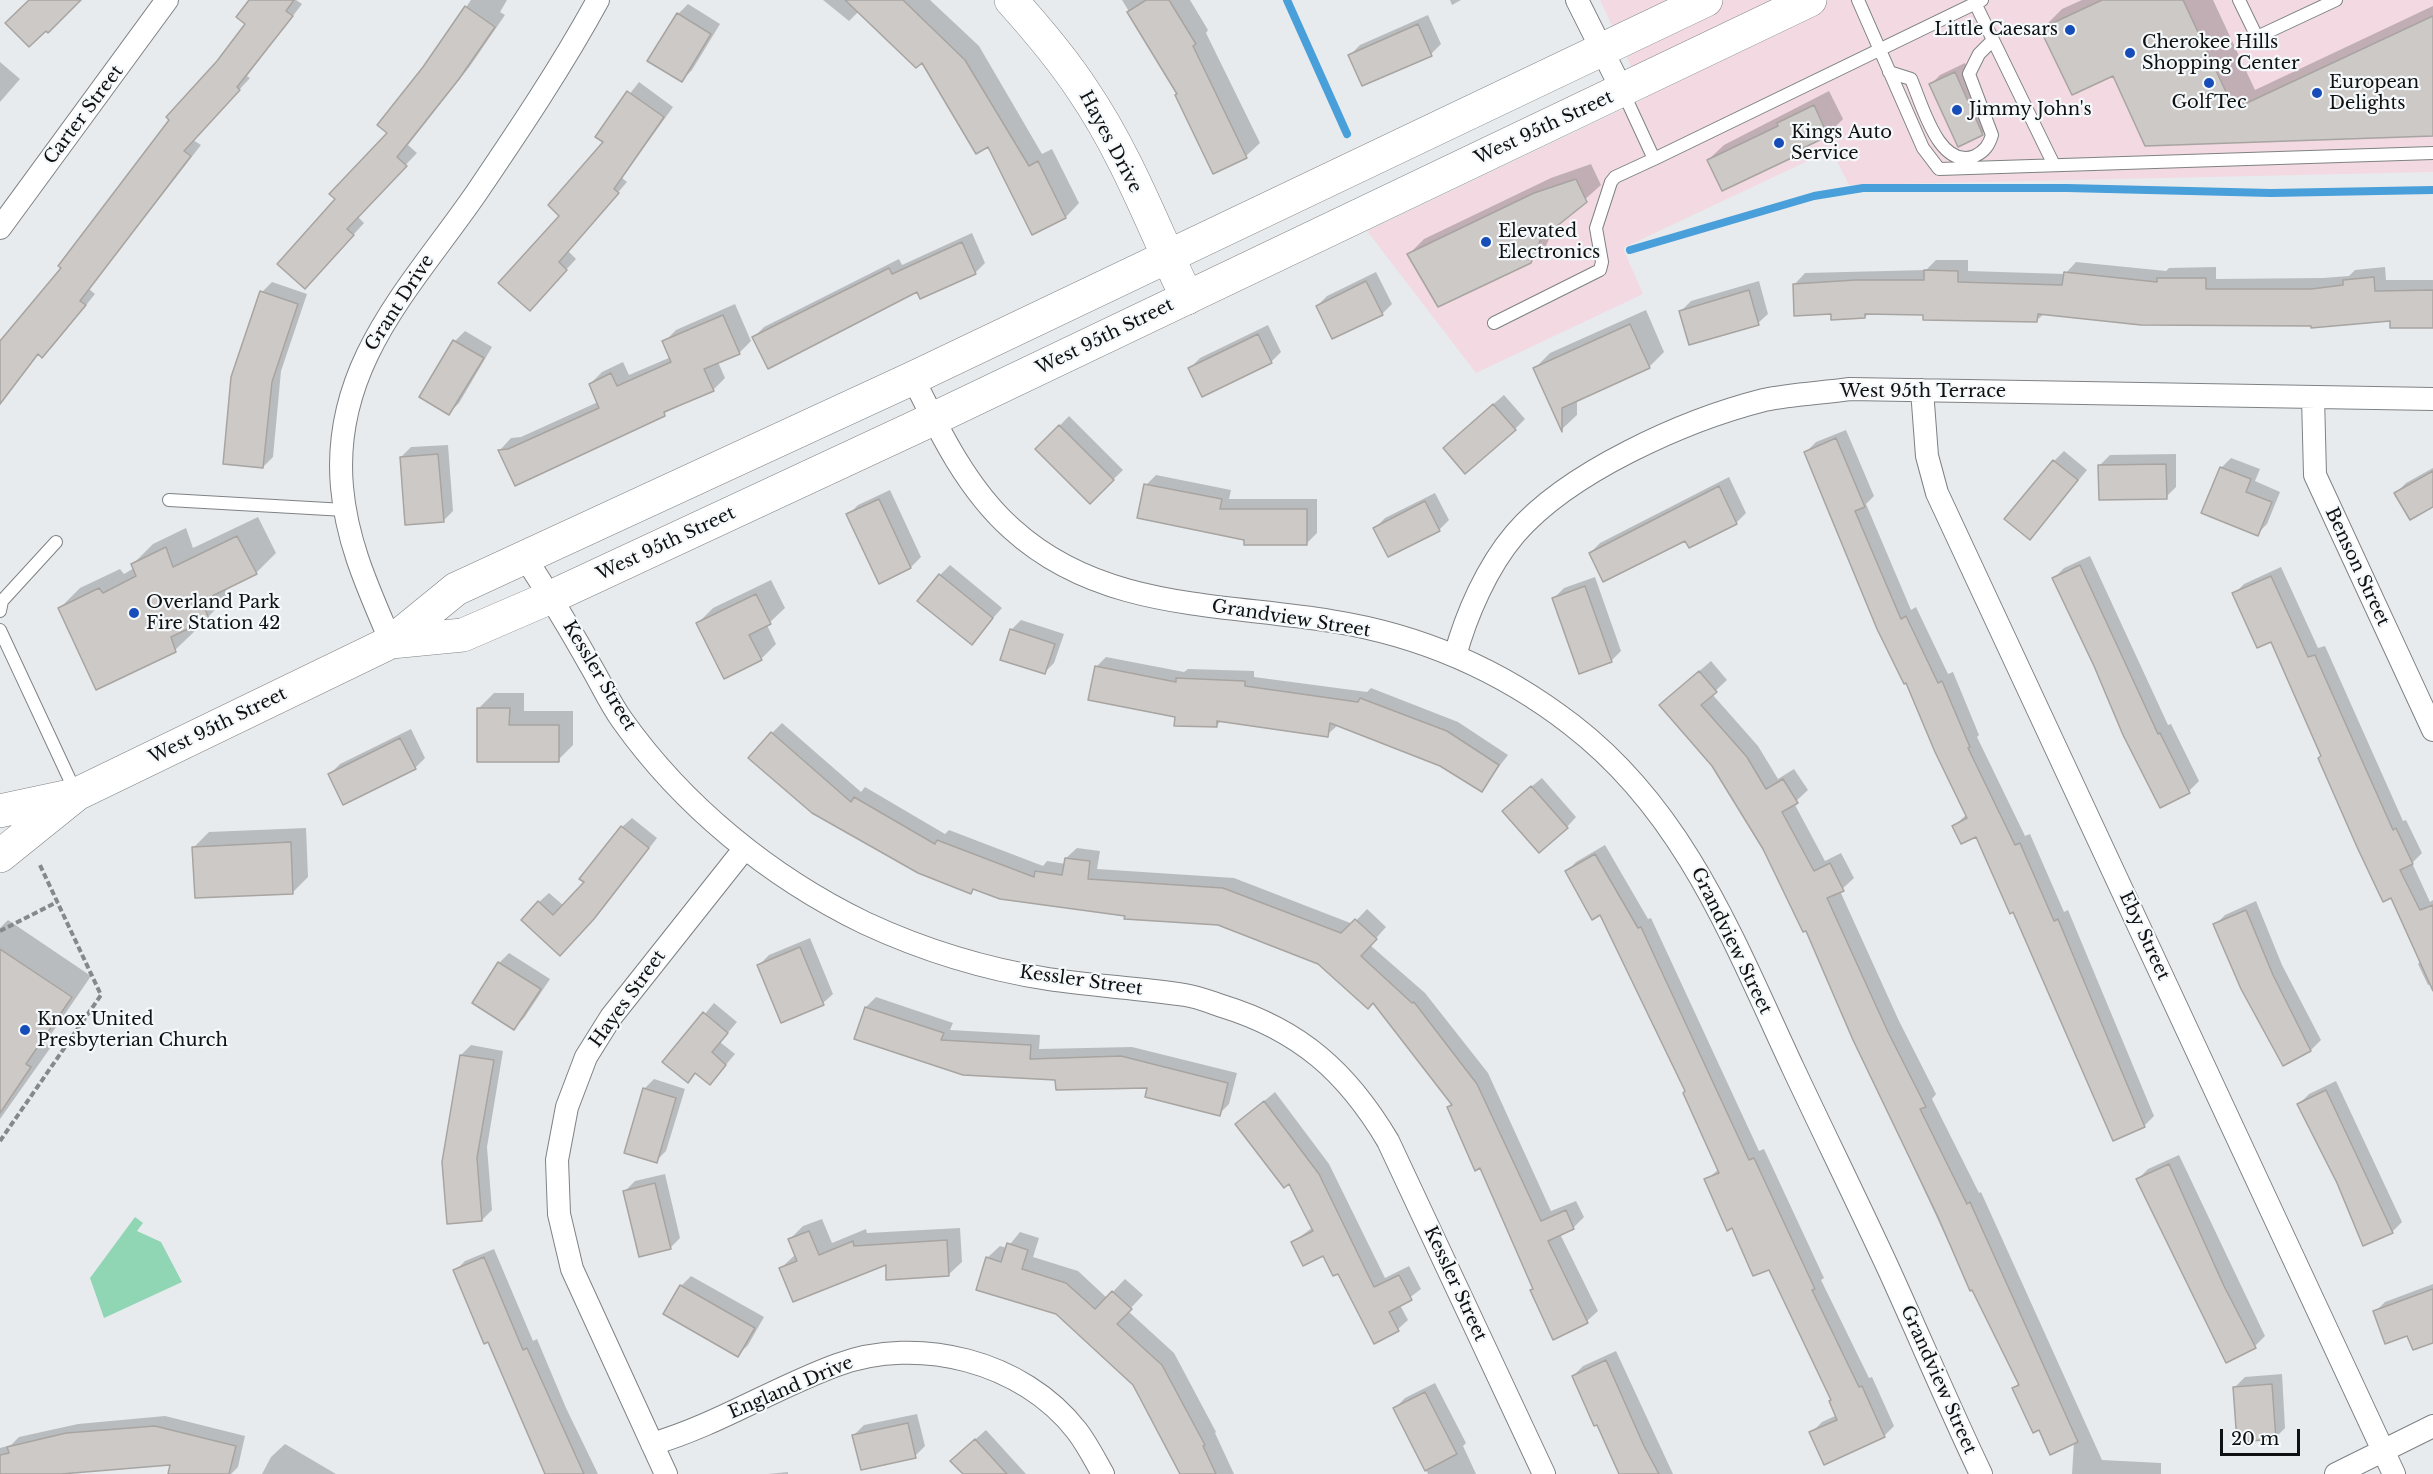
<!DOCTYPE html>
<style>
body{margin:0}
#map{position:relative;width:2433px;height:1474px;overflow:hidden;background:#e8ebee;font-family:"Libre Baskerville",serif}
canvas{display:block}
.scale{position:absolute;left:2220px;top:1429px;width:80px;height:27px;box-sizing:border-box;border:3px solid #0f1011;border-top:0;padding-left:8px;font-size:18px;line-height:21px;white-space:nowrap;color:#0f1011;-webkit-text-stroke:4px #f5f9fb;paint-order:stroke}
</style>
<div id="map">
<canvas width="2433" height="1474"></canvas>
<div class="scale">20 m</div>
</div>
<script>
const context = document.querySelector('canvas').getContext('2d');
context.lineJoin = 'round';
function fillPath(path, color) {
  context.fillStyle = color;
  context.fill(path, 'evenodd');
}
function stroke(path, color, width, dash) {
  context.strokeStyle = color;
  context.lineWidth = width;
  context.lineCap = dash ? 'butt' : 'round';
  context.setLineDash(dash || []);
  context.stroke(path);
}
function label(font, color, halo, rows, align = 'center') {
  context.font = font + ' "Libre Baskerville",serif';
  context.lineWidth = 4.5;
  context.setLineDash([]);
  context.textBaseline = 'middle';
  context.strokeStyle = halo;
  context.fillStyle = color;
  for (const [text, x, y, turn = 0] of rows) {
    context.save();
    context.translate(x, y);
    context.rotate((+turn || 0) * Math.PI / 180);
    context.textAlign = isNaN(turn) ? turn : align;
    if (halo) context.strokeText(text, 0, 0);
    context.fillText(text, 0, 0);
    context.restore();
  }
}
const commercial = new Path2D(`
 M1600,0H2433V172L1849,185L1831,150L1623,248L1643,294L1476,373L1367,231L1646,98Z`);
const green = new Path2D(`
 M135,1217L143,1223L137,1231L161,1242L182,1282L104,1318L90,1278Z`);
const shadow = new Path2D(`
 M250,0H296L302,4L247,76L250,78L193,140L201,145L89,289L95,294L53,346L42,356L39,353L0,405V347L247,24Z
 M471,0H507L500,12L505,15L470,66L408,145L417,153L357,216L364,223L316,276L337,199L389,133L424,68Z
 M823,0H930L979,46L1042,154L1052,149L1079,203L1066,217L1032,233L989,145L922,60L859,11L849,21Z
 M1122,0H1190L1208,30L1206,33L1260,143L1246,156L1214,172L1179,93Z
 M1450,0H1461L1452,5Z
 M2082,0H2213L2255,90L2433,6V135L2146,144L2113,74L2042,29L2062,9Z
 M688,4L720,24L692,70L682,80L678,14Z
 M1428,15L1441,44L1431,54L1350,55L1360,45Z
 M0,62L20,79L0,102Z
 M1965,63L1992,124L1982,134L1930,85L1940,75Z
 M639,82L673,107L622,178L627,182L568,251L576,259L539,299L605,141L597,136Z
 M1829,91L1843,119L1828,134L1810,143L1801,152L1708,160L1724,145Z
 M1591,164L1601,185L1554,227L1546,246L1530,261L1409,254L1424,239L1551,178Z
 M972,233L985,263L975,273L754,337L764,327L899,259L902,265Z
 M1936,260H1968V271L2065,274L2076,262L2166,271L2169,268L2216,267V279L2323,278L2349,276L2355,270L2385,267L2386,280H2433V326L2392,319L2312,324L2044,314L2037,320L1925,313H1869L1865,317L1832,312L1794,285L1805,273L1926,270Z
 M1376,272L1392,304L1382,314L1317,306L1327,296Z
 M1759,281L1768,314L1758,323L1681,311L1691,301Z
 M272,282L307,294L281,371L273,457L263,467L262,292Z
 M735,304L751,341L739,353L718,362L725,378L713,390L515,484L500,450L511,438L521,437L598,402L590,384L602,372L623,362L629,375L671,357L664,342L676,330Z
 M1646,310L1664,352L1649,367L1577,400V415L1562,429L1535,368L1550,353Z
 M1268,325L1281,352L1271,362L1190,368L1200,358Z
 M465,331L492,347L459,403L449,413L421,396L455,341Z
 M1504,395L1525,419L1515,429L1454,438Z
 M1069,416L1123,470L1090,502L1037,449Z
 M1846,430L1874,496L1866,504L1911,610L1916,607L1948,674L1953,672L1979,735L1977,737L2025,836L2030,834L2064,912L2068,910L2154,1116L2144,1126L2014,910L1976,835L1954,826L1967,814L1806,452L1816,442Z
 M448,445L453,511L443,521L401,457L411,447Z
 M2064,451L2087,470L2039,528L2054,461Z
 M2176,454V487L2166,497L2100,465L2110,455Z
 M2231,458L2260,469L2255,481L2280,492L2267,524L2257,534L2221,468Z
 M2433,468V505L2396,493L2406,483Z
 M1156,475L1231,490L1229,499H1317V533L1307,543L1245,538L1146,485Z
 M1729,477L1746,513L1736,523L1590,553L1600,543Z
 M890,490L921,557L911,567L879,582L848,515L858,505Z
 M1435,493L1449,520L1439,530L1375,528L1385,518Z
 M258,517L276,553L256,573L225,588L228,597L208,617L194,624L196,630L175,650L97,688L60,608L80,588L120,569L124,574L134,568L133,564L153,544L186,528L193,548Z
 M2090,556L2168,725L2171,724L2199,781L2189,791L2096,665L2054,578L2064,568Z
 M950,565L1002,608L971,643L940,575Z
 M2281,567L2318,648L2325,646L2403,821L2406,820L2422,853L2412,863L2430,902L2433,900V983L2428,985L2418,964L2421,961L2392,896L2323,755L2272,640L2234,594L2244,584Z
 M1595,577L1621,651L1611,661L1554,598L1564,588Z
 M771,580L785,608L767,625L776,644L761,659L698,623L713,608Z
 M1021,620L1064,634L1054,663L1044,673L1011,630Z
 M1106,657L1184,672L1188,669L1254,671V677L1367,692L1371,688L1458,722L1508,755L1481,790L1441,765L1338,725L1327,735L1222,720L1216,726L1176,716L1096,667Z
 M1711,661L1727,680L1712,694L1758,746L1778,779L1794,769L1808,790L1794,803L1825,861L1841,853L1854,878L1840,891L1899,1021L1936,1094L1932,1099L1979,1193L1981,1192L2102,1460L2161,1463V1474H2072L2074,1442L2039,1428L2014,1388L2019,1383L1972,1288L1970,1289L1854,1039L1806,929L1764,848L1673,694Z
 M494,693H524V711H573V745L558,760L478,709Z
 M782,723L861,792L865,787L945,834L949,830L1043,866L1047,861L1066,864V858L1077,848L1100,851L1097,869L1234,878L1353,924L1367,909L1386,927L1370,945L1425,993L1488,1073L1551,1211L1576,1201L1584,1217L1573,1228L1560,1234L1598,1311L1587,1321L1554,1338L1481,1166L1448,1108L1453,1103L1373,1001L1319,962L1219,924L1126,915L975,888L971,892L919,872L772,733Z
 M411,729L425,758L415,768L330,774L340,764Z
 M1542,778L1576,817L1567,827L1514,801Z
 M632,818L657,838L604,907L570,944L539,902L549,893L564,906L586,882L622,827Z
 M306,828L308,877L293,892L194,847L209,832Z
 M1605,845L1648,919L1651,918L1759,1151L1764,1149L1824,1278L1821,1280L1869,1378L1872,1377L1894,1426L1884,1436L1812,1432L1822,1422L1837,1415L1832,1399L1770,1268L1733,1226L1706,1180L1719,1169L1687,1091L1601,913L1566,872L1576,862Z
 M2256,901L2282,965L2321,1040L2311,1050L2215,925L2225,915Z
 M8,920L91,976L45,1043L51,1047L0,1119V928Z
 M810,938L833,994L823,1003L782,1021L759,965L769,955Z
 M509,953L550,979L524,1018L514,1028L474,1002L499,963Z
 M876,997L953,1023L950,1030L1040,1035L1039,1049L1132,1047L1237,1073L1229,1104L1219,1114L1149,1087L1057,1079L856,1038L866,1007Z
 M714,1003L737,1022L720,1042L735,1054L719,1073L697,1072L688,1081L665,1062Z
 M471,1045L503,1051L487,1147L492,1210L482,1220L461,1055Z
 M654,1079L685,1089L666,1151L656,1161L644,1089Z
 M2336,1081L2402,1222L2392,1232L2338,1182L2299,1104L2309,1094Z
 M1275,1092L1329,1164L1385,1278L1409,1266L1421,1289L1400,1305L1408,1320L1398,1329L1324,1254L1293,1242L1312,1228L1290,1182L1237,1124Z
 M2179,1155L2265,1336L2255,1346L2138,1179L2148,1169Z
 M665,1174L680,1238L670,1248L625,1191L635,1181Z
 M822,1219L832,1243L866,1229L867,1233L960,1228L962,1262L948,1275L887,1263L781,1268L796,1254L790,1239L803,1226Z
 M1020,1232L1039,1238L1033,1257L1078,1271L1107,1298L1125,1279L1143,1295L1128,1311L1174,1353L1216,1432L1215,1433L1234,1474H1182L1134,1384L1057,1313L987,1258L1000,1246L1007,1248Z
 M494,1249L533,1341L537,1339L566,1408L598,1474H548L455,1271L465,1261Z
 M691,1276L764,1317L748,1345L738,1355L681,1286Z
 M2433,1284V1341L2408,1334L2375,1312L2385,1302Z
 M1616,1351L1673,1474H1621L1573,1376L1583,1366Z
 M2282,1374L2285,1428L2275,1438L2235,1387L2245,1377Z
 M1435,1383L1466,1443L1463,1446L1476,1474H1428L1395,1408L1405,1398Z
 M917,1414L925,1446L915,1456L854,1435L864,1425Z
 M165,1416L245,1436L238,1467L231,1474H170L172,1464L62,1474H0V1448L11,1445L19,1437L78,1424Z
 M986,1430L1026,1474H965L962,1451Z
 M285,1444L336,1474H262L271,1457Z
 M788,1472V1474H768Z`);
const stream = new Path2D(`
 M1287,0L1347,134
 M1630,250L1814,196L1863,188H2067L2271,193L2433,190`);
const building = new Path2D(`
 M29,0H81L48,33L46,31L29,47L5,23Z
 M249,0H294L286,11L293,16L237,87L240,90L184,151L191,156L80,301L86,305L42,358L38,354L0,404V341L61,268L58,266L169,120L166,117L217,61L245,24L236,17Z
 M845,0H903L965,60L1029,166L1038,161L1066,218L1032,235L988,147L976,154L922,63L916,68Z
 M1146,0H1169L1196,44L1193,46L1247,158L1213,174L1175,95L1177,94L1127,12Z
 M2102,0H2183L2234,109L2433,16V136L2145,146L2113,76L2072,95L2040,29Z
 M465,6L495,27L459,79L397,157L407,166L347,229L354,235L305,289L277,264L335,199L329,194L387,133L377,125L423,67Z
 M677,13L711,34L682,82L647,61Z
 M1418,24L1432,56L1362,86L1348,55Z
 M1955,72L1983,135L1958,147L1929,84Z
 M627,91L664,117L614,189L619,193L559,262L567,270L530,311L498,283L559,216L548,205L603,142L595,137Z
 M1814,105L1828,136L1799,150L1802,153L1722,191L1707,160L1778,126L1777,123Z
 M1576,179L1587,202L1552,230L1544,231L1531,263L1438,307L1407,254L1534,193Z
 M962,242L976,274L920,299L917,292L768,369L752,337L889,268L892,274Z
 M1924,270L1958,271V282L2062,285L2064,272L2157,282V278H2206V289H2311L2343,285V280L2374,277L2375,291L2433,290V328H2390V321L2311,328V326L2141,325L2038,314L2037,322L1923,320V315L1865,314V318L1831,320V314L1794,316L1793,284L1855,280H1924Z
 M1366,281L1383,315L1332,339L1316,306Z
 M1749,290L1759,325L1689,345L1679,311Z
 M260,291L298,304L272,382L263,468L223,464L231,377Z
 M723,315L740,354L704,369L714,391L664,412L665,416L515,486L498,450L508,449L599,408L589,384L611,373L617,386L671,362L662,341Z
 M1630,324L1650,368L1562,408V432L1533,368Z
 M1258,334L1272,363L1202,397L1188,368Z
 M453,340L484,358L449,415L419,397Z
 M1493,404L1516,430L1465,474L1443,448Z
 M1059,425L1114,480L1090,504L1035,449Z
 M1836,438L1865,507L1855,511L1901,619L1906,616L1938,683L1942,681L1970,747L1968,748L2015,845L2020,843L2054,921L2058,919L2145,1127L2113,1141L2013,912L2010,914L1976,837L1961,844L1952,826L1967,818L1935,752L1906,683L1904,684L1877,629L1804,452Z
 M438,454L444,522L405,525L400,457Z
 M2053,460L2078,480L2030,540L2004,519Z
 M2166,464L2167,499L2099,500L2098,465Z
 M2220,467L2251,479L2246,492L2272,502L2258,536L2201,513Z
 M2433,471V507L2410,520L2394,493Z
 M1144,484L1222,499L1220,509H1307V545H1244V540L1137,518Z
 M1719,486L1737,524L1689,548L1685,541L1603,582L1589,553Z
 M879,499L911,568L879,584L846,514Z
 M1425,501L1440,531L1388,557L1373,528Z
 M237,536L257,574L202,601L209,619L171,637L176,652L96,690L58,608L99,588L103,593L136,576L131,564L166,547L173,567Z
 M2080,565L2158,734L2160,733L2190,793L2160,808L2123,735L2094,666L2052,578Z
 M939,574L993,618L972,645L917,601Z
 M2271,576L2308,657L2315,655L2393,830L2396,828L2413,864L2400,870L2420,910L2433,905V991L2391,898L2383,902L2357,847L2318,758L2321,756L2271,642L2257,648L2232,593Z
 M1585,586L1612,662L1579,674L1552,598Z
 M756,594L771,624L749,635L762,660L724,679L696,623Z
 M1010,629L1055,644L1045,674L1000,660Z
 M1095,666L1176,682V678L1245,681V686L1358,702L1360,698L1447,731L1499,765L1482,792L1440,766L1330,723L1328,737L1217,721V727L1174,726L1175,717L1088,700Z
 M1699,671L1717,692L1701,705L1747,757L1766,789L1783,779L1798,803L1782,812L1814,871L1830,863L1844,891L1827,898L1888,1032L1926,1107L1920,1109L1967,1204L1970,1202L2078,1442L2050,1455L2039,1430L2033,1433L2012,1388L2019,1385L1972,1290L1970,1291L1938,1217L1853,1040L1806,931L1803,932L1763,849L1712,766L1659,705Z
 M477,708H510L509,725H559V762H477Z
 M771,732L851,802L854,797L935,844L937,840L1034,877L1035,871L1062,875L1065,858L1090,861L1088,879L1223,888L1341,933L1355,919L1377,939L1361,956L1412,1003L1414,1002L1477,1084L1541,1221L1566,1210L1574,1229L1548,1241L1588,1323L1553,1340L1530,1290L1533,1289L1480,1168L1475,1171L1447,1107L1452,1105L1373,1003L1368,1009L1318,964L1218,925L1124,919L1125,916L1000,899L973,889L971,894L918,873L812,813L748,758Z
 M400,738L416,769L343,805L328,774Z
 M1531,786L1568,828L1539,853L1502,811Z
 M621,826L649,848L594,919L560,956L521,920L538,901L553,915L584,882L579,879Z
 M291,842L293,894L195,898L192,847Z
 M1595,854L1638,928L1641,927L1749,1160L1754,1158L1815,1289L1812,1290L1859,1387L1862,1386L1885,1437L1824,1465L1809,1432L1837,1420L1829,1401L1831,1400L1769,1270L1753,1276L1732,1228L1727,1231L1704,1179L1719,1173L1683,1093L1685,1091L1600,915L1592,920L1565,871Z
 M2246,910L2273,975L2311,1051L2283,1066L2241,989L2213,924Z
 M800,947L824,1005L781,1023L757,965Z
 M0,949L72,997L26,1064L31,1067L0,1113Z
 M498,962L541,989L514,1030L472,1003Z
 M865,1007L944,1033L941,1040L1031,1045L1030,1059L1121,1056L1228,1083L1220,1116L1145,1097L1147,1088L1056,1090L1055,1080L963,1075L854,1039Z
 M703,1012L728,1033L712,1052L726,1065L710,1085L695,1073L688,1083L662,1062Z
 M460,1055L494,1060L477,1158L482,1221L447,1224L442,1162Z
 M643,1088L676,1098L657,1163L624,1153Z
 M2326,1090L2393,1233L2363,1246L2337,1183L2297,1104Z
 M1264,1101L1319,1174L1374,1287L1399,1275L1412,1300L1389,1312L1399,1331L1374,1344L1338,1274L1333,1276L1323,1256L1303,1266L1291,1242L1313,1231L1289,1184L1284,1188L1235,1124Z
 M2169,1164L2224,1286L2256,1348L2226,1363L2136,1179Z
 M655,1183L671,1249L639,1257L623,1191Z
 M809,1231L819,1255L853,1241L854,1246L947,1240L949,1276L886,1280V1265L793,1302L779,1268L797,1261L788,1239Z
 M1007,1243L1028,1250L1022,1269L1066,1283L1095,1309L1112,1291L1132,1309L1117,1324L1162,1365L1205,1445L1203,1446L1216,1474H1180L1133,1385L1056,1314L976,1290L986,1257L1001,1262Z
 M484,1257L523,1350L527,1348L584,1474H545L488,1342L484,1344L453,1270Z
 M680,1285L755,1328L738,1357L663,1314Z
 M2433,1289V1343L2413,1350L2407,1336L2385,1344L2373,1311Z
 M1606,1360L1644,1446L1659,1474H1619L1597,1425L1594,1426L1572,1376Z
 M2272,1384L2276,1439L2237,1442L2233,1387Z
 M1425,1392L1457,1454L1425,1471L1393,1408Z
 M908,1423L916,1458L861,1470L852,1435Z
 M155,1426L236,1446L229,1474H168L170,1465L61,1474H0V1455L9,1453L7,1447L66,1433Z
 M975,1439L1007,1474H963L950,1461Z`);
const path = new Path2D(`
 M0,931L57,902
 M0,1141L101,995L39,863`);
const lane = new Path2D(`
 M1858,0L1923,148L1939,169L2433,153
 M2239,0L2257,37L2336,0
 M1975,3L2054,165
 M1889,72L1911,79C1922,104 1939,171 1975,156C1985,151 1989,145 1992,135L1969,74L1979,54L1993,40
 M1623,92L1654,159L1982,0
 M1494,323L1600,270L1602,262L1596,228L1611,182L1615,177L1654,159
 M169,500L345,510
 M0,611L2,601L56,542
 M0,630L76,793`);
const street = new Path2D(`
 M1577,0L1623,92
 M0,228L167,0
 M913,378C939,431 967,489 1012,529C1101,610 1220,603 1331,621C1420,635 1501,670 1572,725C1686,813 1734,942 1793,1068C1825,1136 1858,1203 1889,1270C1920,1338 1949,1407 1981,1474
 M1922,390L1927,456L1937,493L2394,1474
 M2313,397L2315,475L2433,730
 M526,559C548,593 569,627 589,663C600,681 609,702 622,720C683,806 770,877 865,923C923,950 985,969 1048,979C1094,986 1140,988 1185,995C1198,997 1210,1002 1222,1006C1300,1030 1347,1072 1388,1141L1544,1474
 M391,642C369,590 347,544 342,487C331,364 413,285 477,192C519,130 562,66 598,0
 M1455,656C1466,615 1487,567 1515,534C1568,472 1685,420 1764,400C1792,394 1822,393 1850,389L2433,399
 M652,1444C717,1425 774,1388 837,1365C918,1335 1023,1361 1077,1431C1087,1444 1095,1460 1103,1474
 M666,1474L572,1269L559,1214L557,1160L567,1107L586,1057L611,1017L745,848
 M2336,1474L2433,1426`);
const secondary = new Path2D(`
 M1011,0C1036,28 1061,57 1082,89C1126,153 1154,228 1187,298`);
const primary = new Path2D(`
 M391,642L463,635L551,597L933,419L1810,0
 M0,811L69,796
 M0,856L77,794L391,642L456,589L913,378L1706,0`);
const markers = [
 [2070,30,6,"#164db9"],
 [2130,53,6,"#164db9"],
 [2209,83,6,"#164db9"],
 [2317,93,6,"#164db9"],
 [1957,110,6,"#164db9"],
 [1779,143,6,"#164db9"],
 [1486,242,6,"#164db9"],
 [134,613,6,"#164db9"],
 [25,1030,6,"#164db9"]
];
const poiNames = [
 ["Little Caesars",2058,30,"right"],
 ["Cherokee Hills",2142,43],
 ["Shopping Center",2142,64],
 ["European",2329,83],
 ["Delights",2329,104],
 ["GolfTec",2209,103,"center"],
 ["Jimmy John's",1969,110],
 ["Kings Auto",1791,133],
 ["Service",1791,154],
 ["Elevated",1498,232],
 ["Electronics",1498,253],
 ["Overland Park",146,603],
 ["Fire Station 42",146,624],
 ["Knox United",37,1020],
 ["Presbyterian Church",37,1041]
];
const streetNames = [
 ["Carter Street",84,115,-53],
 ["West 95th Street",1544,128,-25],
 ["Hayes Drive",1110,142,62],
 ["Grant Drive",400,303,-57],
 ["West 95th Street",1105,337,-26],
 ["West 95th Terrace",1923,392],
 ["West 95th Street",666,544,-25],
 ["Benson Street",2357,567,65],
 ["Grandview Street",1291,619,9],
 ["Kessler Street",599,676,59],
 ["West 95th Street",218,726,-26],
 ["Eby Street",2144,936,65],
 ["Grandview Street",1731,941,64],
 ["Kessler Street",1081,981,8],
 ["Hayes Street",628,999,-54],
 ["Kessler Street",1455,1284,65],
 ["Grandview Street",1938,1380,66],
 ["England Drive",791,1388,-23]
];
fillPath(commercial, '#f2d9e2');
fillPath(green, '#90d5b4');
fillPath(shadow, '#0003');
stroke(stream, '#499fd9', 8);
fillPath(building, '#ccc9c6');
stroke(building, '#a7a4a1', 1.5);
stroke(lane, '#7e8284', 14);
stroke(street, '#7e8284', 24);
stroke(secondary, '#7e8284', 34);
stroke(primary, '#7e8284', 34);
stroke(path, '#86898b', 4, [6, 3]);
stroke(lane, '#fff', 12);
stroke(street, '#fff', 22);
stroke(secondary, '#fff', 33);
stroke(primary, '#fff', 33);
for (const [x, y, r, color] of markers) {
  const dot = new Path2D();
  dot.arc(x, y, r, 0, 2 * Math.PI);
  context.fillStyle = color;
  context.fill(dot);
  stroke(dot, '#f5f9fb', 2);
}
label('18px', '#0f1011', '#f5f9fb', poiNames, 'left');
label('18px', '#0f1011', '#f5f9fb', streetNames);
</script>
